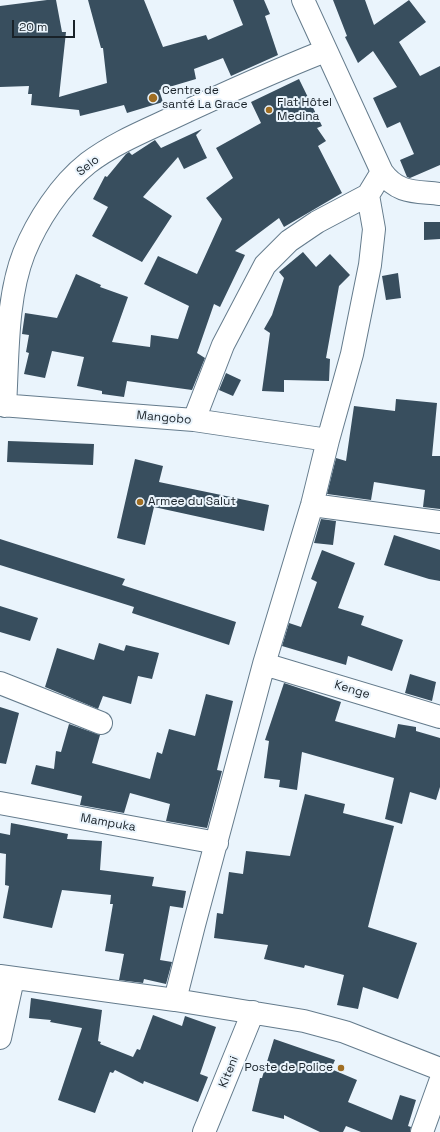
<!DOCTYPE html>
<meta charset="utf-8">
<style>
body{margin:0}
#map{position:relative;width:440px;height:1132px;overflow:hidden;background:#eaf4fc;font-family:"Space Grotesk",sans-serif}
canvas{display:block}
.scale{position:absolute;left:12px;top:20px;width:63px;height:18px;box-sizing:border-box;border:2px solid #192229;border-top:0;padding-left:5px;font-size:12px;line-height:14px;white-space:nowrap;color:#192229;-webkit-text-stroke:3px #eaf4fc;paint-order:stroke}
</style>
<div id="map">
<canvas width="440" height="1132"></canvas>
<div class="scale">20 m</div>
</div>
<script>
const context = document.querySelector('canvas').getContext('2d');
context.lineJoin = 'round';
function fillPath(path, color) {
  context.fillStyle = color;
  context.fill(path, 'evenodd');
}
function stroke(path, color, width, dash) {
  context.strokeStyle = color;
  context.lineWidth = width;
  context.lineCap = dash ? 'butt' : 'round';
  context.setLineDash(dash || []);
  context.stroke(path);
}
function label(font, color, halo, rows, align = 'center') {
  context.font = font + ' "Space Grotesk",sans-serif';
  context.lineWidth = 4;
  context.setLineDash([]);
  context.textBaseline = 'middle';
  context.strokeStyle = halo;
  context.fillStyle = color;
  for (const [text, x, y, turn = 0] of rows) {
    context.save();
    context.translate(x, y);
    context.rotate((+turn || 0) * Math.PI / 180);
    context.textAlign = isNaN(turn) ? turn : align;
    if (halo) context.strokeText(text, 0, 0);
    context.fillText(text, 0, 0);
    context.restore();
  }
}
const building = new Path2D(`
 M47,0H56L62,32H66L59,97L107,83L103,48H101L88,0H144L163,47L206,35L208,40L243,25L233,0H264L270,14L265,16L278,55L231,76L223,58L194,69L196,79L159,90L163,102L127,113L124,105L80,116L79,110L31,105L32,94H28L29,86L0,87V6Z
 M333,0H365L374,25L409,0L426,22L399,42L420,76L440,66V165L410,178L407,177L400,160L414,154L400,122L387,128L373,98L397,87L373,51L358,63L345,37L347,36Z
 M299,79L322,126L317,128L326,141L318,146L342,193L284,227L279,218L235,251L245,255L220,307L214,304L197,353L205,358L192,390L127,381L124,397L102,394V391L77,386L84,357L52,351L45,378L24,374L29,353L26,352L29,335L22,334L25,313L57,318L76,274L101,285L100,287L128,297L112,342L150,347L151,335L178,339L189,306L144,284L158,256L197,274L222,219L206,198L233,178L216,148L261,123L251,102Z
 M202,129L196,135L207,158L184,169L178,157L143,197L172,216L142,262L92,236L108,207L93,199L105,176L107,177L126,154L129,152L132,155L155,140L161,148Z
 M424,222H440V239L424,240Z
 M303,252L316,267L330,254L350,275L339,286L326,358L330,359L329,381L284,380V392L262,391L270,333L264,329L272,315L284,278L279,272Z
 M398,273L401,298L386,300L382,276Z
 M226,373L241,380L233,396L219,390Z
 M396,399L437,403L432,456H440V509L423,507L425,490L374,482L371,500L327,494L336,458L346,461L354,406L395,411Z
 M8,441L94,444L93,465L7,462Z
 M135,459L163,466L159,482L269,505L264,531L154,507L145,545L117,538Z
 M321,519L336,521L333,545L314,543Z
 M394,535L440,550V581L429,579L384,565Z
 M0,539L125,579L122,585L236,622L229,645L132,613L134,607L0,565Z
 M322,550L355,563L338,608L364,616L361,625L403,640L392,671L348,656L346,665L282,646L289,623L301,627L317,582L311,579Z
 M0,606L38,618L30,641L0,632Z
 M99,643L124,651L126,645L159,653L152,679L138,676L131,704L103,696L98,709L45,687L57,648L94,660Z
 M410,674L436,682L432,701L405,693Z
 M284,683L341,702L335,721L395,738L398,724L416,727V731L440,738V787L436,800L410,792L402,824L385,819L394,778L302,752L297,790L279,787L280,780L264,778L269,741L265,740Z
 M206,694L233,701L217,770L222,771L207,828L166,821L170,804L130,793L124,813L80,805L82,796L31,784L36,765L54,769L56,751L61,752L69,724L100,735L92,763L150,779L157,752L162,754L169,729L195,736Z
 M0,707L19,713L6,764L0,763Z
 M305,794L345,804L343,813L394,826L368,927L417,943L398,999L363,987L358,1009L337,1005L344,975L305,965L304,968L264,959L268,945L214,938L217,913L223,914L229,872L243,874L246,851L290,856Z
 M11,823L68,834L67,839L102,841L100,870L154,877L152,886L186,891L183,908L170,906L160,960L172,962L166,984L144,979L143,983L119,980L124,954L105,951L113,904H110L111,895L62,890L52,928L3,918L9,886L5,885L6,854L0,853V833L10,835Z
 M31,998L102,1010L98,1041L101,1042L100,1044L133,1057L137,1049L140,1050L153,1015L182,1026L185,1016L216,1027L200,1074L208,1077L198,1102L144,1081L143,1084L115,1070L113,1073L110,1072L95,1113L58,1100L82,1028L50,1022L51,1020L29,1018Z
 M274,1039L335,1060L331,1069L357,1080L348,1102L392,1120L400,1095L416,1100L408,1126L411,1127L410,1132H361L346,1126L343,1132H320L284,1115V1119L252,1111L260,1078H262Z`);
const street = new Path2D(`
 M303,0L382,172C398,194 415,191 440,194
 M0,405L194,420L328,440
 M5,406C8,357 6,299 24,253C37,221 60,185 88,163C113,144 142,132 170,119C221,95 272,72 325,51
 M194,420L223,345L265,265L289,241L317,222L368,195L382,172
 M312,505L440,522
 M264,664L440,717
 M0,683L101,723
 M0,803L217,843
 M0,976L175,1000L304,1021L345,1032L440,1069
 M175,1000L194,925L264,664L312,505L328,440L352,354L370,265L374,229L368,195
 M0,1038L13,979
 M204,1132L253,1012
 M422,1132L440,1082`);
const markers = [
 [153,98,5,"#a06e23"],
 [269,110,4,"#a06e23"],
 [140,502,4,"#a06e23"],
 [341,1068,4,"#a06e23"]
];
const poiNames = [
 ["Centre de",162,91],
 ["santé La Grace",162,105],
 ["Flat Hôtel",277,103],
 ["Medina",277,117],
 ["Armee du Salut",148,502],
 ["Poste de Police",333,1068,"right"]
];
const streetNames = [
 ["Selo",88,166,-39],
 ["Mangobo",164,418,5],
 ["Kenge",352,690,17],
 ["Mampuka",108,823,10],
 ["Kiteni",229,1072,-68]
];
fillPath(building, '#384e5e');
stroke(street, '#647b8c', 24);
stroke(street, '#fff', 22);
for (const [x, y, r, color] of markers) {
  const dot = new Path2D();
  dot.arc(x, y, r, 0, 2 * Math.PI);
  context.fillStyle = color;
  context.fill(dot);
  stroke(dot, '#eaf4fc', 1.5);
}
label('12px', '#192229', '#eaf4fc', poiNames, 'left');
label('12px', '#192229', '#eaf4fc', streetNames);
</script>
